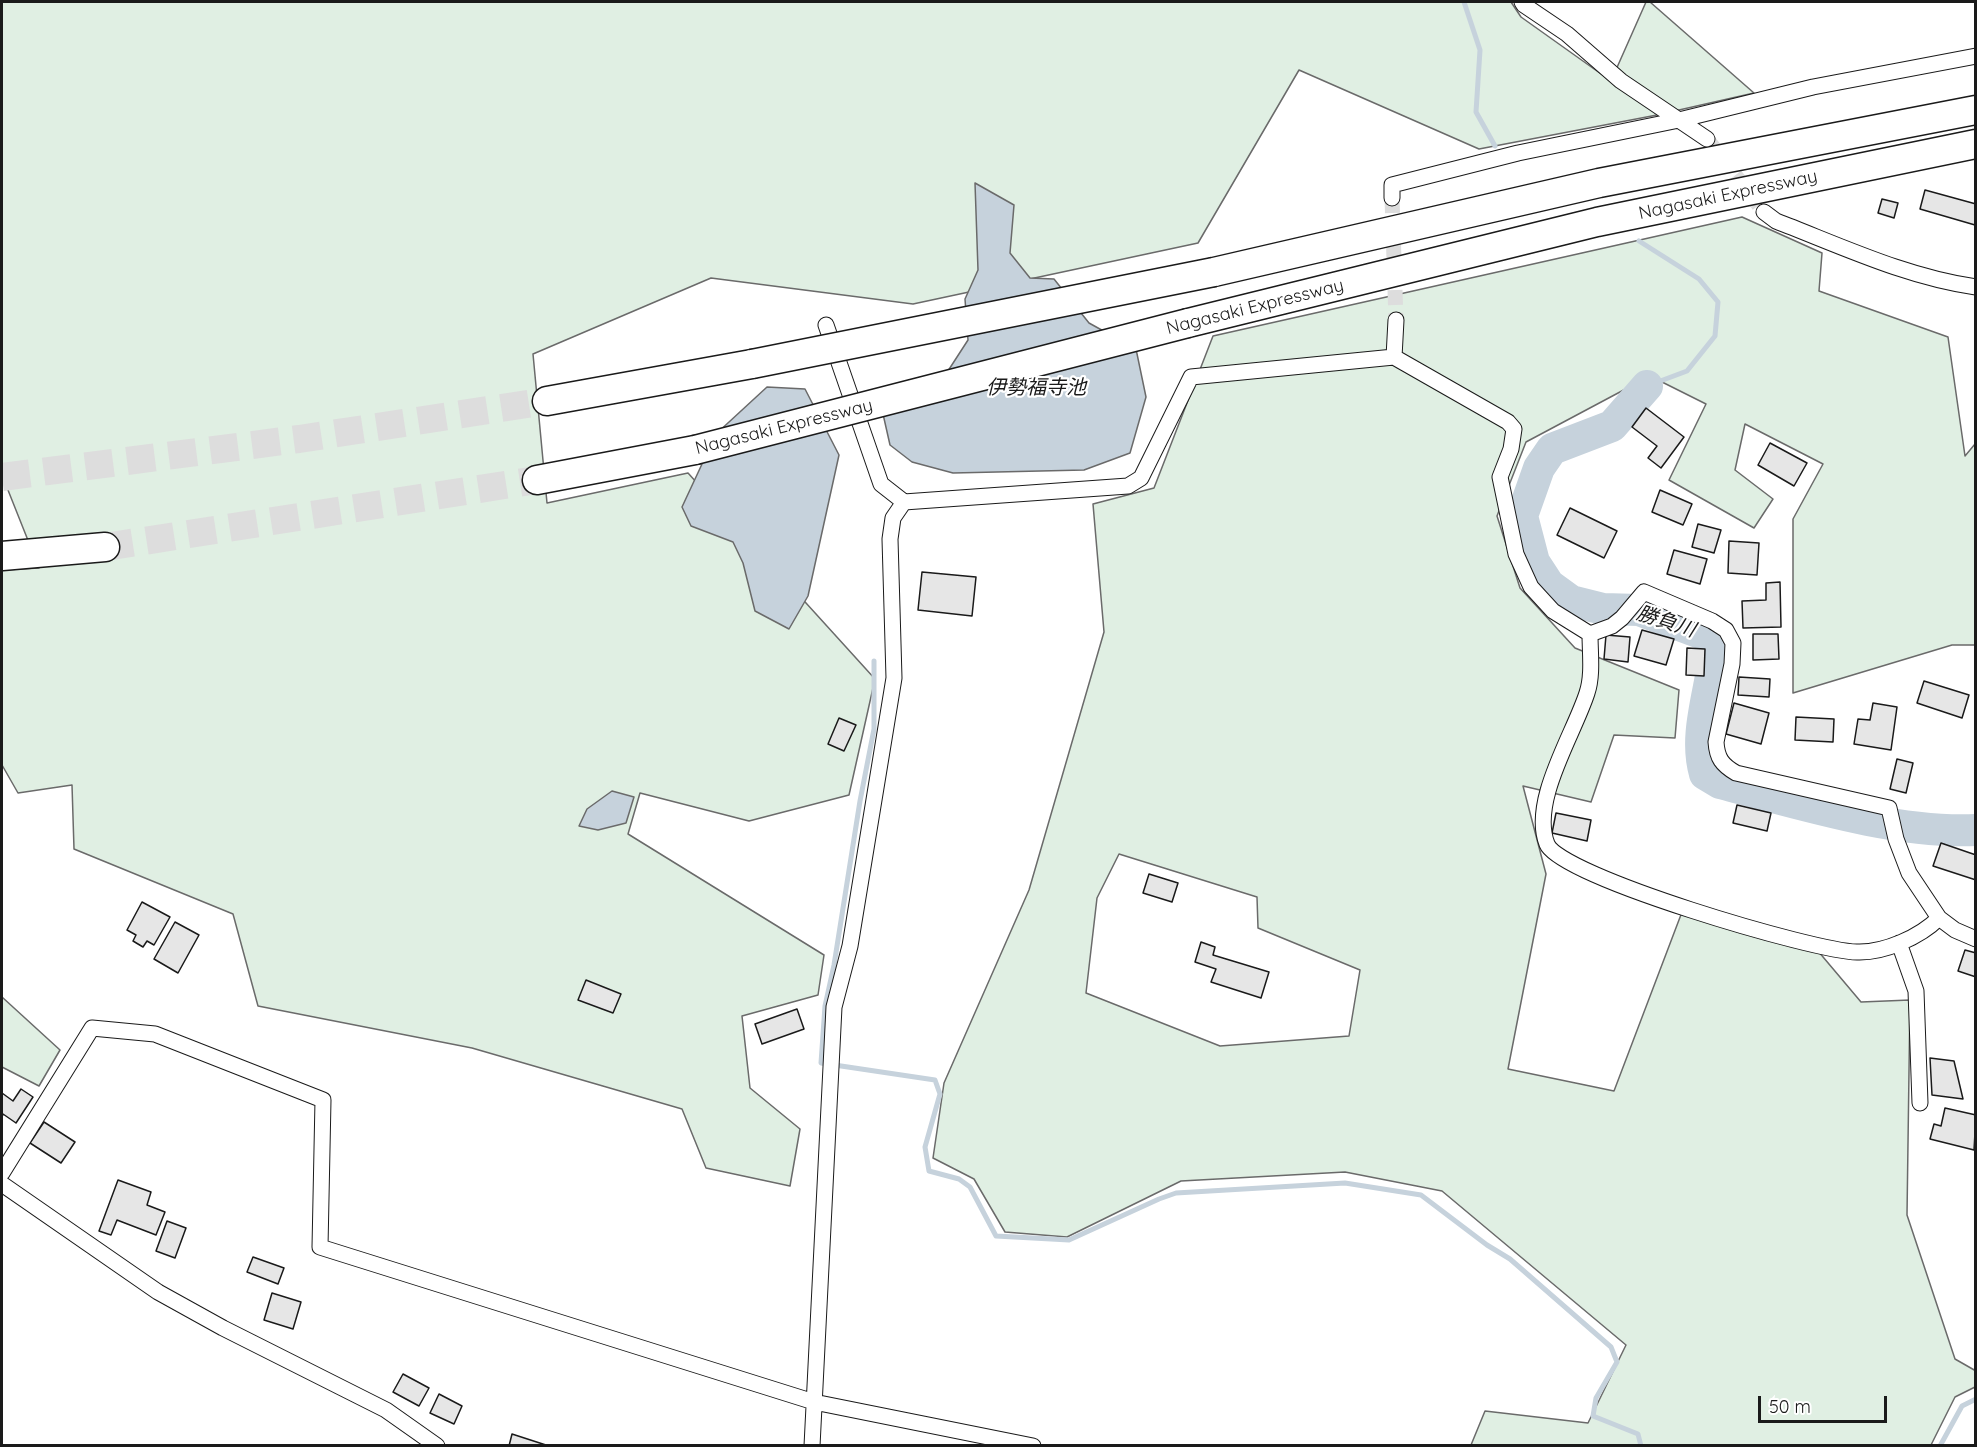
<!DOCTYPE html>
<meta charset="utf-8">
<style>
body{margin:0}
#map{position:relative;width:1977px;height:1447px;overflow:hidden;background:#fff;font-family:Quicksand,sans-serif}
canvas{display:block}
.frame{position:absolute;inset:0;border:3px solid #1a1a1a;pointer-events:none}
.scale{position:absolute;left:1758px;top:1396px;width:129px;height:27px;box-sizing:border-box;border:3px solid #1a1a1a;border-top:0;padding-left:8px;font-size:18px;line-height:21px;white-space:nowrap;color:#1a1a1a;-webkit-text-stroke:4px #fff;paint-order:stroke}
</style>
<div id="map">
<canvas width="1977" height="1447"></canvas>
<div class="frame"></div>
<div class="scale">50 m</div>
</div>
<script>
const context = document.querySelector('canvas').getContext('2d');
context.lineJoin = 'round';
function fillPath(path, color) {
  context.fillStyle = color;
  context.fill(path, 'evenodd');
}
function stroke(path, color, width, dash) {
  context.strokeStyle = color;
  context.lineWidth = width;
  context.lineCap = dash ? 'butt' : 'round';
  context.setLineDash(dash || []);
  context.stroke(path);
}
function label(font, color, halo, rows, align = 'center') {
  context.font = font + ' Quicksand,"Noto Sans JP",sans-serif';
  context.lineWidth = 4.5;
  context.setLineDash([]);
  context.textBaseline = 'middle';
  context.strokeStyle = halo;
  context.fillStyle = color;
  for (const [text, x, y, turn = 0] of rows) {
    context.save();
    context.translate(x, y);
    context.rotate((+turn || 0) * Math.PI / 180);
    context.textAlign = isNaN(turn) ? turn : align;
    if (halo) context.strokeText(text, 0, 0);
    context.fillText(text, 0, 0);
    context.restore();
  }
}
const green = new Path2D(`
 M2,2H1511L1521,17L1611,81L1646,2H1650L1754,93L1657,115L1479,149L1299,70L1198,243L913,304L711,278L533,354L547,503L688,473L875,679L849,795L749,821L640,793L628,834L824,955L818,995L742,1016L750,1088L800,1129L790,1186L706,1168L682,1109L472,1048L258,1006L233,914L74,849L72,785L18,793L2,765V570L39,568L2,475Z
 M1742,217L1822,253L1819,291L1948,337L1965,456L1975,444V645H1952L1793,693V519L1823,464L1745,424L1735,470L1773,499L1754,528L1669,480L1706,404L1650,376L1526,442L1497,516L1520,588L1575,648L1679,690L1675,738L1614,735L1591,802L1523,786L1546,874L1508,1069L1614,1091L1682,912L1818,951L1861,1002L1910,1000L1907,1215L1955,1359L1976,1371L1975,1387L1955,1397L1931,1445H1471L1485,1411L1588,1423L1626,1345L1442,1191L1345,1172L1181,1181L1067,1237L1005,1232L974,1179L933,1158L944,1083L1029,890L1104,632L1093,504L1154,488L1213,336ZM1119,854L1257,897L1258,928L1360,970L1349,1036L1220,1046L1086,993L1097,898Z
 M2,997L60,1050L39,1086L2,1067Z`);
const water = new Path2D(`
 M975,183L1014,205L1010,253L1030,278L1054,279L1089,323L1136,349L1146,397L1130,453L1084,470L953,473L912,462L890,445L883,414L946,374L968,340L965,299L978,270Z
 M767,387L805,389L839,455L808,596L789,629L755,611L743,563L733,542L691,526L682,507L716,434Z
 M612,791L634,797L626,823L598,830L579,826L587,809Z`);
const stream = new Path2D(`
 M1464,2L1480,50L1476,112L1495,146
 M1639,241L1699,279L1718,302L1715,336L1687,371L1647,386
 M874,661V729L860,801L834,965L825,1006L821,1063L935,1080L940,1094L925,1147L929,1171L959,1179L970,1187L996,1236L1069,1240L1159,1199L1176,1193L1345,1183L1421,1195L1487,1245L1510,1259L1611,1347L1617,1362L1596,1398L1593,1416L1638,1434L1641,1446
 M1940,1446L1962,1406L1976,1399`);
const river = new Path2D(`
 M1647,386L1612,426L1552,449L1539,468L1522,516L1534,562L1549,585L1571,601L1603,609L1639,610L1706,635L1715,648C1712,689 1693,733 1705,774L1720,783C1798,803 1895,834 1976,830`);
const building = new Path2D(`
 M1925,190L1976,204L1975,225L1920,209Z
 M1882,199L1898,203L1894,218L1878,213Z
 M1646,408L1684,437L1661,468L1648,458L1657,446L1632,427Z
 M1770,443L1807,463L1794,486L1758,465Z
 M1660,490L1692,504L1683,525L1652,512Z
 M1570,508L1617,531L1604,558L1557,535Z
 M1698,524L1721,530L1714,553L1692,547Z
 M1729,541L1759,543L1757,575L1728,573Z
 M1674,550L1707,559L1700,584L1667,574Z
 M922,572L976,577L972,616L918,610Z
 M1780,582L1781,627L1743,628L1742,601L1766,600V583Z
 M1642,630L1674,639L1666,665L1634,656Z
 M1753,634H1778L1779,659L1753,660Z
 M1606,635L1630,637L1628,662L1604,659Z
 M1687,648L1705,649L1704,676L1686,675Z
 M1739,677L1770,679L1769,697L1738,695Z
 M1924,681L1969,695L1962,718L1917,703Z
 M1734,703L1769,713L1761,744L1726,734Z
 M1873,703L1897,707L1891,750L1854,744L1858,719L1870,720Z
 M1796,717L1834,719L1833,742L1795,740Z
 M839,718L856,725L844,751L828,744Z
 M1897,759L1913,763L1906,793L1890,789Z
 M1737,805L1771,813L1767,831L1733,823Z
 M1556,813L1591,820L1587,841L1552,833Z
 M1941,843L1976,855V880L1933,866Z
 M1149,874L1178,883L1172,902L1143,893Z
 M142,902L170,917L154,945L147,941L143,947L133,941L136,935L127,930Z
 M175,922L199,935L178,973L154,959Z
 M1201,942L1215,947L1213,955L1269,972L1261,998L1211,982L1216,969L1195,962Z
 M1965,950L1976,953V977L1958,971Z
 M586,980L621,994L613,1013L578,1000Z
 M797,1009L804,1029L762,1044L755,1024Z
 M1930,1058L1954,1061L1963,1099L1932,1095Z
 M21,1089L33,1097L16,1123L3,1114L2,1117V1093L13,1101Z
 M1945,1108L1976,1115L1974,1150L1930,1139L1934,1124L1941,1126Z
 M44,1122L75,1142L61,1163L30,1143Z
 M118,1180L151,1192L147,1205L165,1212L156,1235L117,1220L111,1235L99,1231Z
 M167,1221L186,1228L175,1258L156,1251Z
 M253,1257L284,1268L278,1284L247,1272Z
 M272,1293L301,1302L293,1329L264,1320Z
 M403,1374L429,1388L419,1406L393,1392Z
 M439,1394L462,1406L454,1424L430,1413Z
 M512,1434L549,1446H509Z`);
const minorTunnel = new Path2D(`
 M1707,139L1764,212
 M1392,198L1396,320`);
const motorwayTunnel = new Path2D(`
 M2,477L299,439L547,401
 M105,547L537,480`);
const minor = new Path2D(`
 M1522,2L1524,5L1567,34L1621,81L1707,139
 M1392,198V185L1518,153L1679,120L1813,87L1976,56
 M1764,212L1776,221C1841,246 1906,277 1976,287
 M826,325L881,484L904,502L1128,486L1141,478L1191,377L1394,357L1508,422L1514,429L1511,449L1500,477L1516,554L1531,587L1553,611L1590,634
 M1394,357L1396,320
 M1590,634C1590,653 1593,675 1587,693C1574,734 1530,801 1547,844C1559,876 1816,952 1857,952C1884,953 1920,937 1939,918
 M1590,634L1612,626L1622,618L1644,592L1712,621L1726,630L1733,643L1732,664L1716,742C1717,758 1722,765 1736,773L1889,808L1896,839L1909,873L1939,918L1955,930L1976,939
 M1899,943L1916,991L1920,1103
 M2,1173L92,1028L155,1034L323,1100L320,1247L814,1402L1033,1446
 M2,1184L158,1292L223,1328L386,1410L437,1446
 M812,1446L834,1007L850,946L894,678L890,539L893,518L904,502`);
const motorway = new Path2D(`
 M1214,272L1599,183L1976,110
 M1188,323L1597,222L1976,144
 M547,401L752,364
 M537,480L695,450
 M2,556L105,547`);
const motorwayBridge = new Path2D(`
 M752,364L1214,272
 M695,450L1188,323`);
const streetNames = [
 ["Nagasaki Expressway",1728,195,-12],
 ["Nagasaki Expressway",1255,307,-14],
 ["Nagasaki Expressway",784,427,-14]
];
const waterNames = [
 ["伊勢福寺池",1036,388],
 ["勝負川",1666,622,18]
];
fillPath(green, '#e0efe3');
stroke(green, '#6a6a6a', 1.5);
fillPath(water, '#c6d2dc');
stroke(water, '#6a6a6a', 1.5);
stroke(stream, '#c6d2dc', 5);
stroke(river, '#c6d2dc', 32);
fillPath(building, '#e6e6e6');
stroke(building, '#1a1a1a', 1.5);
stroke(minorTunnel, '#ddd', 15, [15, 8]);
stroke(motorwayTunnel, '#ddd', 28, [28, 14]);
stroke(minor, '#1a1a1a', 17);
stroke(motorway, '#1a1a1a', 31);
stroke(minor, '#fff', 15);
stroke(motorway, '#fff', 28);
stroke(motorwayBridge, '#1a1a1a', 31, []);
stroke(motorwayBridge, '#fff', 28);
label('18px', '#1a1a1a', '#fff', streetNames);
label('italic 20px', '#1a1a1a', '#fff', waterNames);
</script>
